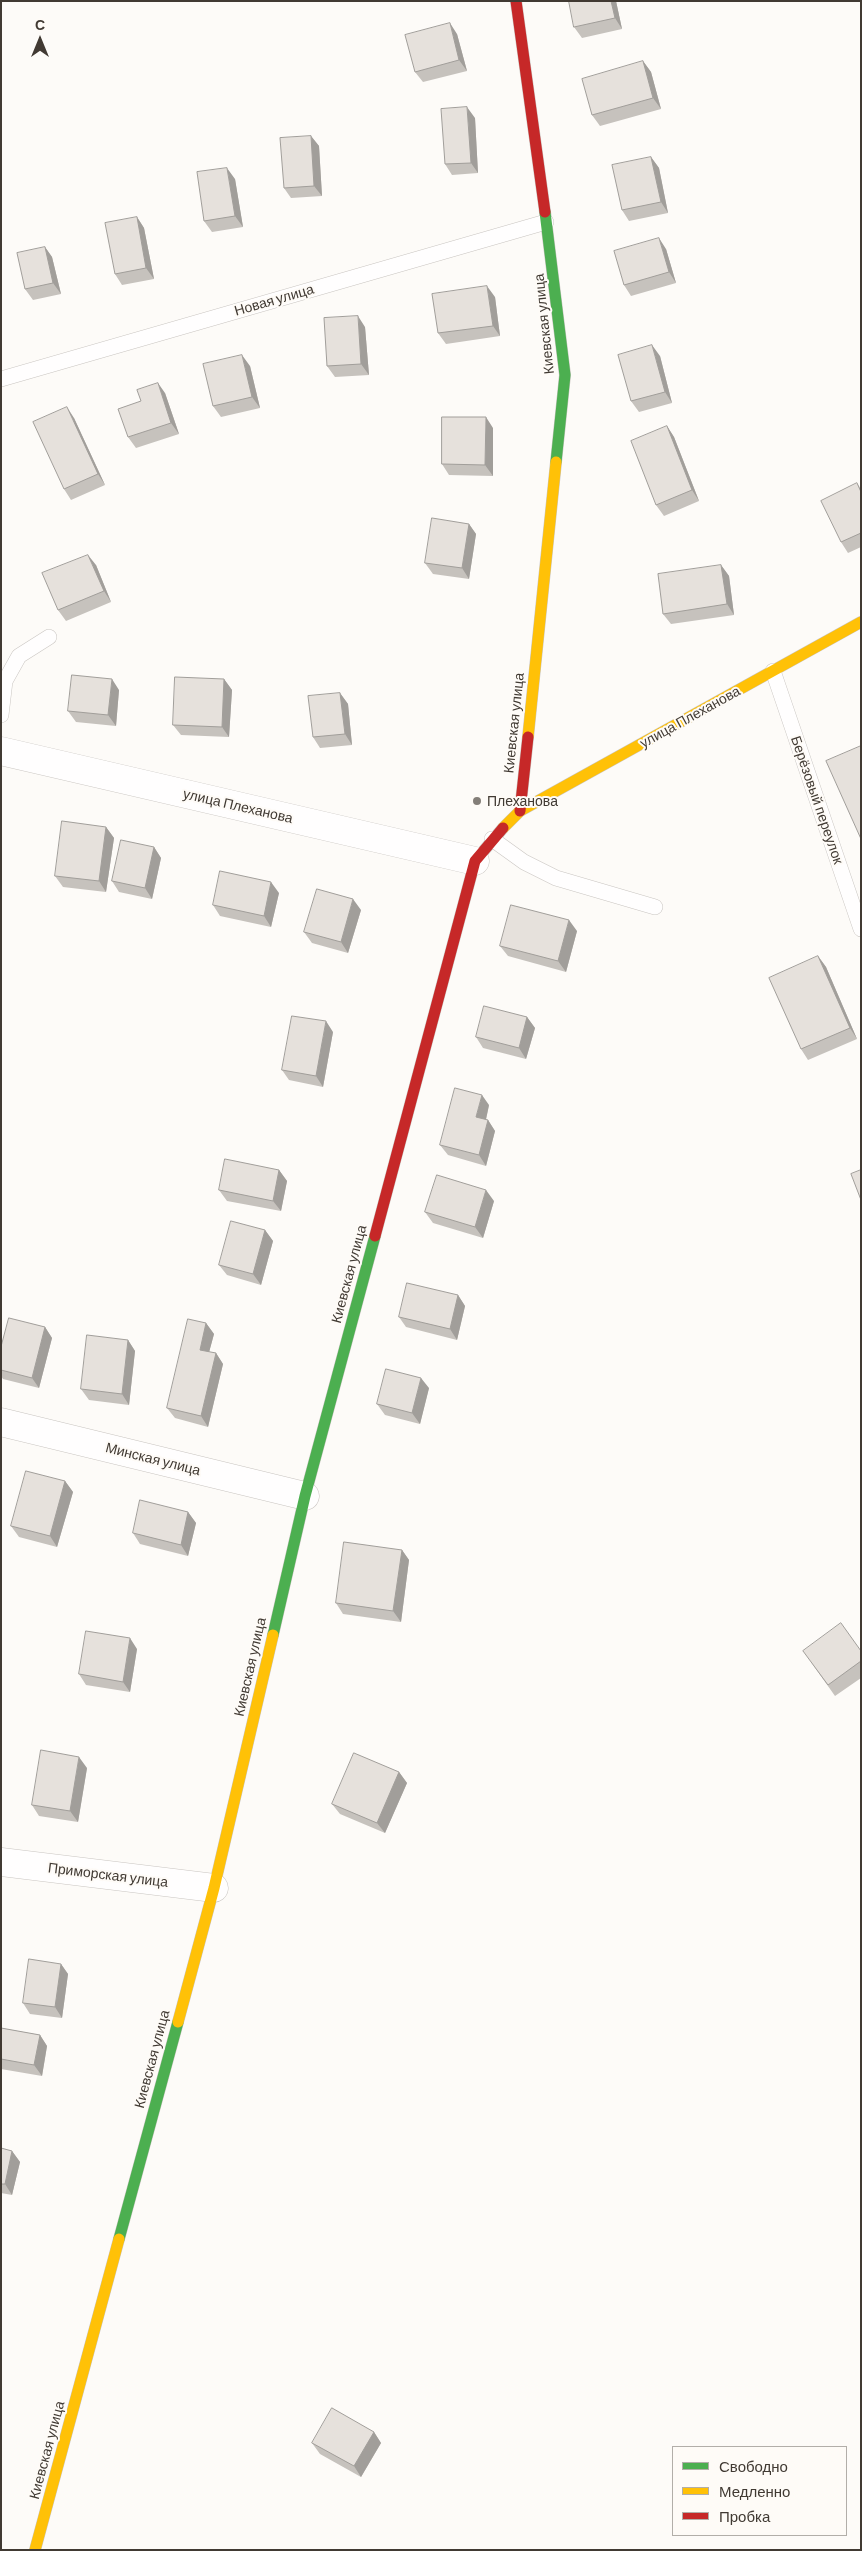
<!DOCTYPE html>
<meta charset="utf-8">
<style>
body{margin:0}
#map{position:relative;width:862px;height:2551px;overflow:hidden;background:#fdfbf8;font-family:Barlow,sans-serif}
canvas{display:block}
.frame{position:absolute;inset:0;border:2px solid #413a33;pointer-events:none}
.legend{position:absolute;left:672px;top:2446px;width:175px;height:90px;box-sizing:border-box;background:#fefbf7;border:1px solid #b2aea9;margin:0;padding:6px 9px;list-style:none;font-size:15px;color:#413a33}
.legend li{display:flex;align-items:center;gap:10px;height:25px}
.legend b{width:25px;border:1px solid #b2aea9}
.north{position:absolute;left:15px;top:15px;width:50px;height:50px;-webkit-text-stroke:4px #fefbf7;paint-order:stroke;rotate:0deg;font-size:14px;font-weight:700;line-height:20px;text-align:center;color:#413a33}
.north::after{content:'';display:block;margin:auto;width:18px;height:22px;background:#413a33;clip-path:polygon(50% 0,100% 100%,50% 72%,0 100%)}
</style>
<div id="map">
<canvas width="862" height="2551"></canvas>
<div class="frame"></div>
<ul class="legend">
<li><b style="height:6px;background:#4caf50"></b>Свободно</li>
<li><b style="height:6px;background:#ffc107"></b>Медленно</li>
<li><b style="height:6px;background:#c62828"></b>Пробка</li>
</ul>
<div class="north">С</div>
</div>
<script>
const context = document.querySelector('canvas').getContext('2d');
context.lineJoin = 'round';
function stroke(path, color, width, dash) {
  context.strokeStyle = color;
  context.lineWidth = width;
  context.lineCap = dash ? 'butt' : 'round';
  context.setLineDash(dash || []);
  context.stroke(path);
}
function fillPath(path, color) {
  context.fillStyle = color;
  context.fill(path, 'evenodd');
}
function label(font, color, halo, rows, align = 'center') {
  context.font = font + ' Barlow,sans-serif';
  context.lineWidth = 4;
  context.setLineDash([]);
  context.textBaseline = 'middle';
  context.strokeStyle = halo;
  context.fillStyle = color;
  for (const [text, x, y, turn = 0] of rows) {
    context.save();
    context.translate(x, y);
    context.rotate((+turn || 0) * Math.PI / 180);
    context.textAlign = isNaN(turn) ? turn : align;
    if (halo) context.strokeText(text, 0, 0);
    context.fillText(text, 0, 0);
    context.restore();
  }
}
const lane = new Path2D(`
 M1,379L546,222
 M773,671L861,929
 M1,715L5,681L19,656L49,637
 M492,839L524,862L556,878L655,907`);
const street = new Path2D(`
 M1,751L475,861
 M1,1422L305,1496
 M1,1862L214,1888`);
const fast = new Path2D(`
 M545,212L565,375L556,462
 M273,1635L305,1496L375,1236
 M119,2239L178,2022`);
const slow = new Path2D(`
 M528,737L556,462
 M503,828L520,811L861,622
 M178,2022L214,1888L273,1635
 M35,2550L119,2239`);
const jam = new Path2D(`
 M516,1L545,212
 M520,811L528,737
 M375,1236L475,861L503,828`);
const wall = new Path2D(`
 M616,1L622,29L582,38L574,27Z
 M457,34L467,71L423,82L415,72Z
 M643,61L651,72L661,109L600,126L592,115Z
 M475,118L478,173L452,175L445,164Z
 M311,136L319,146L322,196L291,198L284,188Z
 M651,157L659,168L668,213L629,221L622,210Z
 M235,179L243,227L212,232L204,221Z
 M137,217L144,228L154,279L122,285L115,274Z
 M45,247L52,257L61,294L33,300L25,289Z
 M666,249L676,283L631,296L624,285Z
 M495,297L500,336L446,344L438,333Z
 M365,327L369,375L335,377L327,366Z
 M660,356L672,403L639,412L631,401Z
 M250,366L260,408L221,417L213,406Z
 M165,393L179,434L136,448L128,437Z
 M74,418L105,485L71,500L64,489Z
 M667,426L674,437L699,501L664,516L656,505Z
 M493,428V476L449,475L442,464Z
 M857,483L861,489V547L848,553L841,542Z
 M469,524L476,534L469,579L433,574L425,563Z
 M96,565L111,602L66,621L58,610Z
 M721,565L729,576L734,615L671,624L663,614Z
 M224,679L232,690L229,737L181,735L173,725Z
 M119,690L116,726L76,722L68,711Z
 M340,693L348,704L352,745L320,748L313,737Z
 M106,827L114,838L106,892L63,887L55,876Z
 M154,847L161,858L152,899L119,892L112,881Z
 M279,893L271,927L220,916L213,905Z
 M361,910L348,953L312,943L304,932Z
 M577,931L566,972L508,956L500,946Z
 M818,956L826,967L857,1039L808,1060L801,1049Z
 M527,1017L535,1028L526,1059L483,1048L476,1037Z
 M333,1032L323,1087L289,1080L282,1070Z
 M489,1105L486,1120H488L495,1131L486,1166L448,1155L440,1145Z
 M279,1170L287,1181L281,1211L227,1201L219,1190Z
 M494,1201L483,1238L433,1223L425,1212Z
 M265,1230L273,1241L261,1285L227,1275L219,1265Z
 M458,1295L465,1306L457,1340L406,1327L399,1317Z
 M206,1323L214,1334L209,1352L216,1353L223,1364L208,1427L175,1418L167,1408Z
 M45,1327L52,1338L39,1388L3,1379L1,1376V1347Z
 M128,1340L135,1351L129,1405L89,1400L81,1389Z
 M429,1388L420,1424L385,1415L377,1404Z
 M65,1481L73,1492L57,1547L19,1537L11,1526Z
 M188,1512L196,1523L188,1556L140,1544L133,1533Z
 M402,1550L409,1560L401,1622L343,1614L336,1603Z
 M137,1649L130,1692L86,1685L79,1674Z
 M861,1651V1678L835,1696L811,1662Z
 M87,1768L78,1822L39,1816L32,1805Z
 M399,1772L407,1783L385,1833L340,1814L332,1804Z
 M61,1964L68,1974L62,2018L30,2014L23,2003Z
 M1,2028L40,2035L47,2046L42,2076L1,2069Z
 M1,2148L12,2151L20,2162L12,2195L1,2193Z
 M374,2432L381,2443L361,2477L320,2454L312,2443Z`);
const shadedWall = new Path2D(`
 M611,1H616L622,29L615,18Z
 M450,23L457,34L467,71L459,60Z
 M643,61L651,72L661,109L653,98Z
 M467,107L475,118L478,173L471,163Z
 M311,136L319,146L322,196L314,186Z
 M651,157L659,168L668,213L661,202Z
 M227,168L235,179L243,227L235,216Z
 M137,217L144,228L154,279L146,268Z
 M659,238L666,249L676,283L669,272Z
 M45,247L52,257L61,294L53,283Z
 M487,286L495,297L500,336L493,326Z
 M358,316L365,327L369,375L361,364Z
 M652,345L660,356L672,403L665,392Z
 M242,355L250,366L260,408L252,397Z
 M158,383L165,393L179,434L171,423Z
 M67,407L74,418L105,485L98,474Z
 M486,417L493,428V476L485,465Z
 M667,426L674,437L699,501L692,490Z
 M469,524L476,534L469,579L462,568Z
 M88,555L96,565L111,602L104,591Z
 M721,565L729,576L734,615L727,604Z
 M112,679L119,690L116,726L108,715Z
 M224,679L232,690L229,737L222,727Z
 M340,693L348,704L352,745L345,734Z
 M106,827L114,838L106,892L99,881Z
 M154,847L161,858L152,899L145,888Z
 M271,882L279,893L271,927L264,916Z
 M353,899L361,910L348,953L341,942Z
 M569,920L577,931L566,972L558,961Z
 M818,956L826,967L857,1039L850,1028Z
 M527,1017L535,1028L526,1059L519,1048Z
 M326,1021L333,1032L323,1087L316,1076Z
 M482,1095L489,1105L484,1128L476,1117Z
 M488,1120L495,1131L486,1166L479,1155Z
 M279,1170L287,1181L281,1211L273,1201Z
 M486,1190L494,1201L483,1238L475,1227Z
 M265,1230L273,1241L261,1285L253,1274Z
 M458,1295L465,1306L457,1340L450,1329Z
 M206,1323L214,1334L207,1360L200,1350Z
 M45,1327L52,1338L39,1388L32,1378Z
 M128,1340L135,1351L129,1405L122,1394Z
 M216,1353L223,1364L208,1427L201,1416Z
 M421,1378L429,1388L420,1424L412,1413Z
 M65,1481L73,1492L57,1547L50,1536Z
 M188,1512L196,1523L188,1556L181,1545Z
 M402,1550L409,1560L401,1622L393,1611Z
 M130,1638L137,1649L130,1692L123,1682Z
 M79,1757L87,1768L78,1822L70,1811Z
 M399,1772L407,1783L385,1833L377,1823Z
 M61,1964L68,1974L62,2018L55,2007Z
 M40,2035L47,2046L42,2076L34,2065Z
 M12,2151L20,2162L12,2195L5,2184Z
 M374,2432L381,2443L361,2477L354,2466Z`);
const building = new Path2D(`
 M569,1H611L615,18L574,27Z
 M450,23L459,60L415,72L405,35Z
 M643,61L653,98L592,115L582,79Z
 M467,107L471,163L445,164L441,109Z
 M311,136L314,186L284,188L280,138Z
 M651,157L661,202L622,210L612,165Z
 M227,168L235,216L204,221L197,172Z
 M137,217L146,268L115,274L105,223Z
 M659,238L669,272L624,285L614,251Z
 M45,247L53,283L25,289L17,253Z
 M487,286L493,326L438,333L432,294Z
 M358,316L361,364L327,366L324,318Z
 M652,345L665,392L631,401L618,355Z
 M242,355L252,397L213,406L203,364Z
 M158,383L171,423L128,437L118,409L141,401L137,390Z
 M67,407L98,474L64,489L33,422Z
 M442,417H486L485,465L442,464Z
 M667,426L692,490L656,505L631,441Z
 M857,483L861,492V533L841,542L821,501Z
 M432,518L469,524L462,568L425,563Z
 M88,555L104,591L58,610L42,573Z
 M721,565L727,604L663,614L658,574Z
 M72,675L112,679L108,715L68,711Z
 M175,677L224,679L222,727L173,725Z
 M340,693L345,734L313,737L308,696Z
 M861,746V839L826,761Z
 M62,821L106,827L99,881L55,876Z
 M121,840L154,847L145,888L112,881Z
 M220,871L271,882L264,916L213,905Z
 M317,889L353,899L341,942L304,932Z
 M511,905L569,920L558,961L500,946Z
 M818,956L850,1028L801,1049L769,978Z
 M484,1006L527,1017L519,1048L476,1037Z
 M292,1016L326,1021L316,1076L282,1070Z
 M455,1088L482,1095L476,1117L488,1120L479,1155L440,1145Z
 M225,1159L279,1170L273,1201L219,1190Z
 M861,1170V1200L851,1174Z
 M437,1175L486,1190L475,1227L425,1212Z
 M231,1221L265,1230L253,1274L219,1265Z
 M407,1283L458,1295L450,1329L399,1317Z
 M9,1318L45,1327L32,1378L1,1370V1347Z
 M188,1319L206,1323L200,1350L216,1353L201,1416L167,1408Z
 M87,1335L128,1340L122,1394L81,1389Z
 M386,1369L421,1378L412,1413L377,1404Z
 M26,1471L65,1481L50,1536L11,1526Z
 M140,1500L188,1512L181,1545L133,1533Z
 M344,1542L402,1550L393,1611L336,1603Z
 M841,1623L861,1651V1661L828,1685L803,1651Z
 M86,1631L130,1638L123,1682L79,1674Z
 M41,1750L79,1757L70,1811L32,1805Z
 M354,1753L399,1772L377,1823L332,1804Z
 M29,1959L61,1964L55,2007L23,2003Z
 M1,2028L40,2035L34,2065L1,2059Z
 M1,2148L12,2151L5,2184H1Z
 M332,2408L374,2432L354,2466L312,2443Z`);
const markers = [
 [477,801,5,"#837e78"]
];
const streetNames = [
 ["Новая улица",274,300,-16],
 ["Киевская улица",544,324,-96],
 ["улица Плеханова",690,717,-29],
 ["Киевская улица",514,723,-84],
 ["Берёзовый переулок",817,800,71],
 ["улица Плеханова",238,806,13],
 ["Киевская улица",349,1274,-75],
 ["Минская улица",153,1459,14],
 ["Киевская улица",250,1667,-77],
 ["Приморская улица",108,1875,7],
 ["Киевская улица",152,2059,-75],
 ["Киевская улица",47,2450,-75]
];
const poiNames = [
 ["Плеханова",487,801]
];
stroke(lane, '#c9c5c1', 16);
stroke(street, '#c9c5c1', 29);
stroke(fast, '#c9c5c1', 12);
stroke(slow, '#c9c5c1', 12);
stroke(jam, '#c9c5c1', 12);
stroke(lane, '#fffefe', 15);
stroke(street, '#fffefe', 28);
stroke(fast, '#4caf50', 11);
stroke(slow, '#ffc107', 11);
stroke(jam, '#c62828', 11);
fillPath(wall, '#c6c2bd');
fillPath(shadedWall, '#a19e9a');
fillPath(building, '#e6e1dc');
stroke(building, '#a19e9a', 1);
for (const [x, y, r, color] of markers) {
  const dot = new Path2D();
  dot.arc(x, y, r, 0, 2 * Math.PI);
  context.fillStyle = color;
  context.fill(dot);
  stroke(dot, '#fefbf7', 2);
}
label('14px', '#413a33', '#fefbf7', streetNames);
label('14px', '#413a33', '#fefbf7', poiNames, 'left');
</script>
